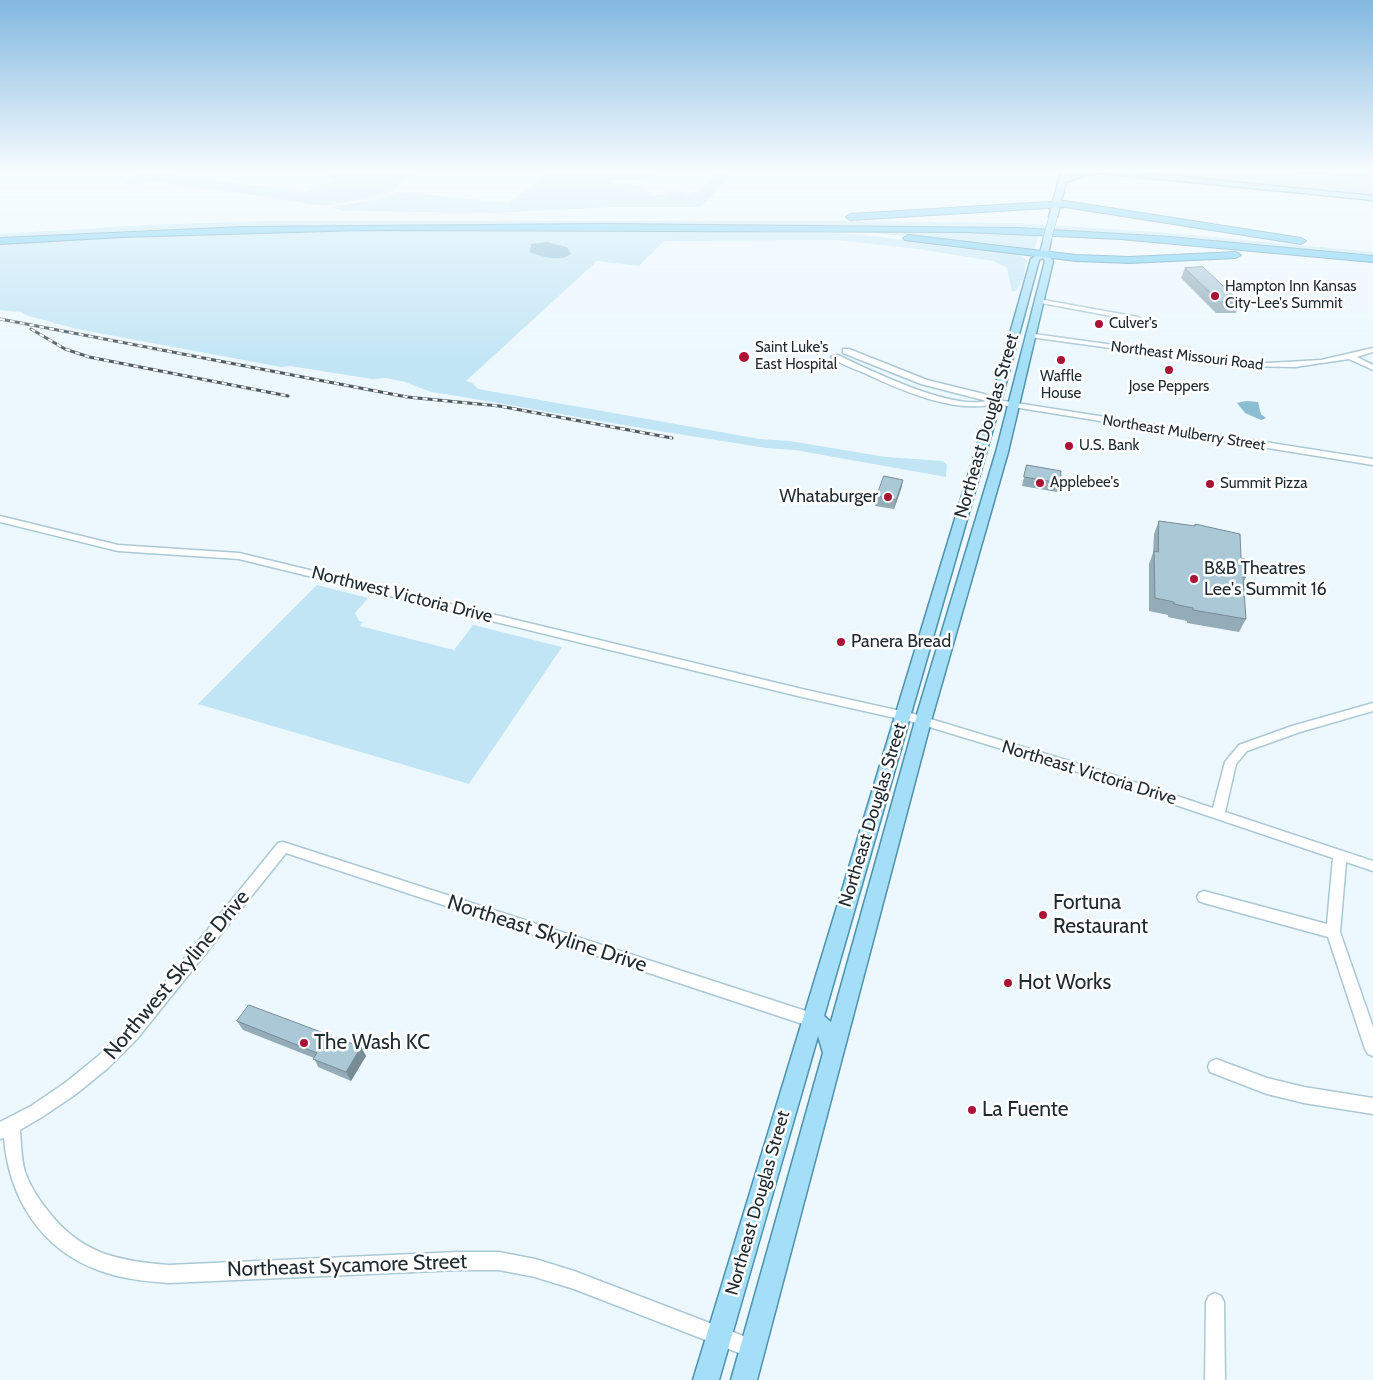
<!DOCTYPE html>
<style>
body{margin:0}
canvas{display:block;background:#ecf8fe}
</style>
<canvas width="1373" height="1380"></canvas>
<script>
const context = document.querySelector('canvas').getContext('2d');
context.lineJoin = 'round';
function fillPath(path, color) {
  context.fillStyle = color;
  context.fill(path, 'evenodd');
}
function stroke(path, color, width, dash) {
  context.strokeStyle = color;
  context.lineWidth = width;
  context.lineCap = dash ? 'butt' : 'round';
  context.setLineDash(dash || []);
  context.stroke(path);
}
function label(font, color, halo, rows, align = 'center') {
  context.font = font + ' Cabin,sans-serif';
  context.lineWidth = 5;
  context.setLineDash([]);
  context.textBaseline = 'middle';
  context.strokeStyle = halo;
  context.fillStyle = color;
  for (const [text, x, y, turn = 0] of rows) {
    context.save();
    context.translate(x, y);
    context.rotate((+turn || 0) * Math.PI / 180);
    context.textAlign = isNaN(turn) ? turn : align;
    if (halo) context.strokeText(text, 0, 0);
    context.fillText(text, 0, 0);
    context.restore();
  }
}
const green = new Path2D(`
 M145,171H170L165,174L306,192C315,187 327,186 334,179L325,178L332,171H420L401,181L394,190L383,195L330,205H316L248,194L186,187L155,181L134,185L124,183Z
 M552,171H664C646,182 632,180 612,180V183C630,187 634,181 651,194L646,195L649,196L668,194V191L683,192L684,195C699,197 708,181 718,171H735L701,207H614L493,213L342,211L331,207L375,200L400,192L508,203Z
 M1132,171H1373V197Z
 M263,221H850L1015,223L1158,232L1373,252V258L1091,232L920,226H265L117,232L0,239V234L147,225Z
 M851,230L1039,233L1034,251H1029Z
 M330,231L813,232L865,235L1009,253L1022,256L1028,261L1026,262L1024,277L1016,291H1012L1007,268L993,261L918,249L835,240L664,241L639,266L597,261L466,381L472,383L478,389L760,439L790,441L886,457L943,461L947,465L946,477L795,450L766,448L647,429L457,396L431,392L405,382L386,378L372,379L290,366L281,367L77,329L25,315L21,312L0,310V243L108,237Z
 M317,585L368,598L355,613L359,621L363,622L360,626L454,650L473,625L562,647L469,784L198,704Z`);
const water = new Path2D(`
 M547,242L567,247L571,254C562,262 541,257 530,252L531,244Z
 M1246,401L1258,402L1261,414L1266,418L1261,420L1245,413L1237,403Z`);
const stream = new Path2D(`
 M1254,171L1373,176`);
const minor = new Path2D(`
 M1038,299L1138,317L1141,319L1138,321L1036,302V300Z
 M1027,333L1215,359L1268,363L1321,360L1373,348V352L1357,357L1373,365V370L1349,359L1295,367L1242,366L1030,337L1026,335Z
 M843,349H849L927,380L984,394L997,400L1373,459V465L995,404C954,414 900,390 862,372C852,368 840,364 831,357L838,355C871,371 951,410 987,401L921,384L843,353Z
 M0,516L118,545L239,553L802,689L914,714L1089,767L1213,808L1225,762L1239,745L1292,726L1373,703V711L1300,732L1247,751L1236,764L1225,812L1373,861V871L1346,862L1340,932L1373,1027V1056L1368,1054L1365,1049L1328,937L1204,903L1199,901L1197,897L1199,893L1204,891L1327,924L1333,858L1081,773L913,722L802,697L239,559L118,551L0,522Z
 M283,842L812,1013L817,1015L820,1020L817,1025L812,1027L286,853L137,1039L108,1068L76,1094L42,1117L20,1130C21,1144 21,1158 25,1172C30,1186 39,1200 48,1211C81,1254 118,1261 169,1265L458,1252H499L535,1259L574,1271L759,1342L761,1349L759,1356L752,1358L574,1289L535,1277L499,1270H458L169,1283C145,1281 121,1279 98,1270C40,1249 9,1197 4,1138L0,1139V1122L31,1106L65,1083L97,1057L127,1029L278,843Z
 M1216,1059L1267,1078L1304,1087L1373,1098V1114L1304,1103L1267,1094L1210,1072L1208,1067L1210,1062Z
 M1215,1293L1221,1296L1224,1302L1225,1380H1205L1206,1302L1209,1296Z`);
const major = new Path2D(`
 M1061,171H1068L1067,177L1086,171H1122L1373,196V200L1100,173L1083,176L1066,182L1057,217L1053,219L1049,217Z
 M1044,238L1051,240L1048,254L1053,261L1008,452L931,721L757,1380H731L823,1053L818,1036L719,1380H693L993,394L1031,259L1040,253ZM1043,258L1045,261L996,452L915,721L831,1022L824,1016L1003,394L1039,260Z`);
const highway = new Path2D(`
 M1065,201L1301,238L1306,241L1301,244L1065,207L850,220L846,217L850,214Z
 M604,224L1018,228L1170,237L1373,256V262L1120,239L967,232L363,230L121,237L0,244V238L242,227Z
 M908,235L1076,255L1130,257L1236,252L1241,255L1236,258L1130,263L1076,261L905,240L903,238Z`);
const rail = new Path2D(`
 M0,319L407,397L499,406L672,438
 M31,329L65,349L89,357L288,396`);
const majorBridge = new Path2D(`
 M1047,240L1053,217`);
const wall = new Path2D(`
 M1185,268L1240,302L1236,313H1216L1181,278Z
 M1027,465L1060,483L1057,492L1022,486Z
 M903,480L901,489L894,509L875,506L877,496Z
 M1159,521L1194,526L1195,524L1241,558L1246,577L1243,583L1246,619L1239,632L1187,623V621L1168,617V615L1149,611V564L1153,553L1154,534Z
 M237,1021L361,1047L366,1056L351,1081L318,1067L314,1058L243,1030Z`);
const shadedWall = new Path2D(`
 M903,480L901,489L894,509L896,500Z
 M361,1047L366,1056L351,1081L346,1072Z`);
const building = new Path2D(`
 M1203,267L1240,302H1220L1185,268Z
 M1027,465L1061,471L1060,483L1024,477Z
 M884,476L903,480L896,500L877,496Z
 M1159,521L1195,526V524L1240,534L1241,558L1245,559L1246,577H1243L1246,619L1193,610V608L1174,604V602L1155,598L1154,551L1158,552Z
 M249,1005L361,1047L346,1072L313,1059L317,1053L237,1021Z`);
const markers = [
 [1215,296,5,"#aa1335"],
 [1099,324,5,"#aa1335"],
 [744,357,6,"#aa1335"],
 [1061,360,5,"#aa1335"],
 [1169,370,5,"#aa1335"],
 [1069,446,5,"#aa1335"],
 [1040,483,5,"#aa1335"],
 [1210,484,5,"#aa1335"],
 [888,497,5,"#aa1335"],
 [1194,579,5,"#aa1335"],
 [841,642,5,"#aa1335"],
 [1043,915,5,"#aa1335"],
 [1008,983,5,"#aa1335"],
 [304,1043,5,"#aa1335"],
 [972,1110,5,"#aa1335"]
];
const farPoinames = [
 ["Hampton Inn Kansas",1225,287],
 ["City-Lee's Summit",1225,304],
 ["Culver's",1109,324],
 ["Saint Luke's",755,348],
 ["East Hospital",755,365],
 ["Waffle",1061,377,"center"],
 ["House",1061,394,"center"],
 ["Jose Peppers",1169,387,"center"],
 ["U.S. Bank",1079,446],
 ["Applebee's",1050,483],
 ["Summit Pizza",1220,484]
];
const farStreetnames = [
 ["Northeast Missouri Road",1187,356,7],
 ["Northeast Mulberry Street",1184,433,9]
];
const streetNames = [
 ["Northeast Douglas Street",987,426,-74],
 ["Northwest Victoria Drive",402,595,14],
 ["Northeast Victoria Drive",1089,773,17],
 ["Northeast Douglas Street",873,815,-73],
 ["Northeast Douglas Street",758,1203,-74]
];
const poiNames = [
 ["Whataburger",878,497,"right"],
 ["B&B Theatres",1204,569],
 ["Lee's Summit 16",1204,590],
 ["Panera Bread",851,642]
];
const nearPoinames = [
 ["Fortuna",1053,903],
 ["Restaurant",1053,927],
 ["Hot Works",1018,983],
 ["The Wash KC",314,1043],
 ["La Fuente",982,1110]
];
const nearStreetnames = [
 ["Northeast Skyline Drive",547,934,18],
 ["Northwest Skyline Drive",177,975,-50],
 ["Northeast Sycamore Street",347,1266,-2]
];
fillPath(green, '#c1e5f5');
fillPath(water, '#8bbdd3');
stroke(stream, '#8bbdd3', 2);
stroke(minor, '#abc8d5', 3);
stroke(major, '#4e92ae', 3);
stroke(highway, '#4e92ae', 2);
fillPath(minor, '#fff');
fillPath(major, '#a4dff7');
fillPath(highway, '#67c9f1');
stroke(rail, '#4e5a60', 3);
stroke(rail, '#fff', 2, [5]);
stroke(majorBridge, '#4e92ae', 9, []);
stroke(majorBridge, '#a4dff7', 8);
fillPath(wall, '#93acb8');
fillPath(shadedWall, '#788c96');
fillPath(building, '#abc8d6');
stroke(building, '#788c96', 1);
const sky = context.createLinearGradient(0, 0, 0, 364);
sky.addColorStop(0, '#83b8e0');
sky.addColorStop(0.47, '#f6fcff');
sky.addColorStop(1, '#f6fcff00');
context.fillStyle = sky;
context.fillRect(0, 0, 1373, 364);
for (const [x, y, r, color] of markers) {
  const dot = new Path2D();
  dot.arc(x, y, r, 0, 2 * Math.PI);
  context.fillStyle = color;
  context.fill(dot);
  stroke(dot, '#fff', 2);
}
label('15px', '#202c31', '#fff', farPoinames, 'left');
label('15px', '#202c31', '#fff', farStreetnames);
label('18px', '#202c31', '#fff', streetNames);
label('18px', '#202c31', '#fff', poiNames, 'left');
label('21px', '#202c31', '#fff', nearPoinames, 'left');
label('21px', '#202c31', '#fff', nearStreetnames);
</script>
